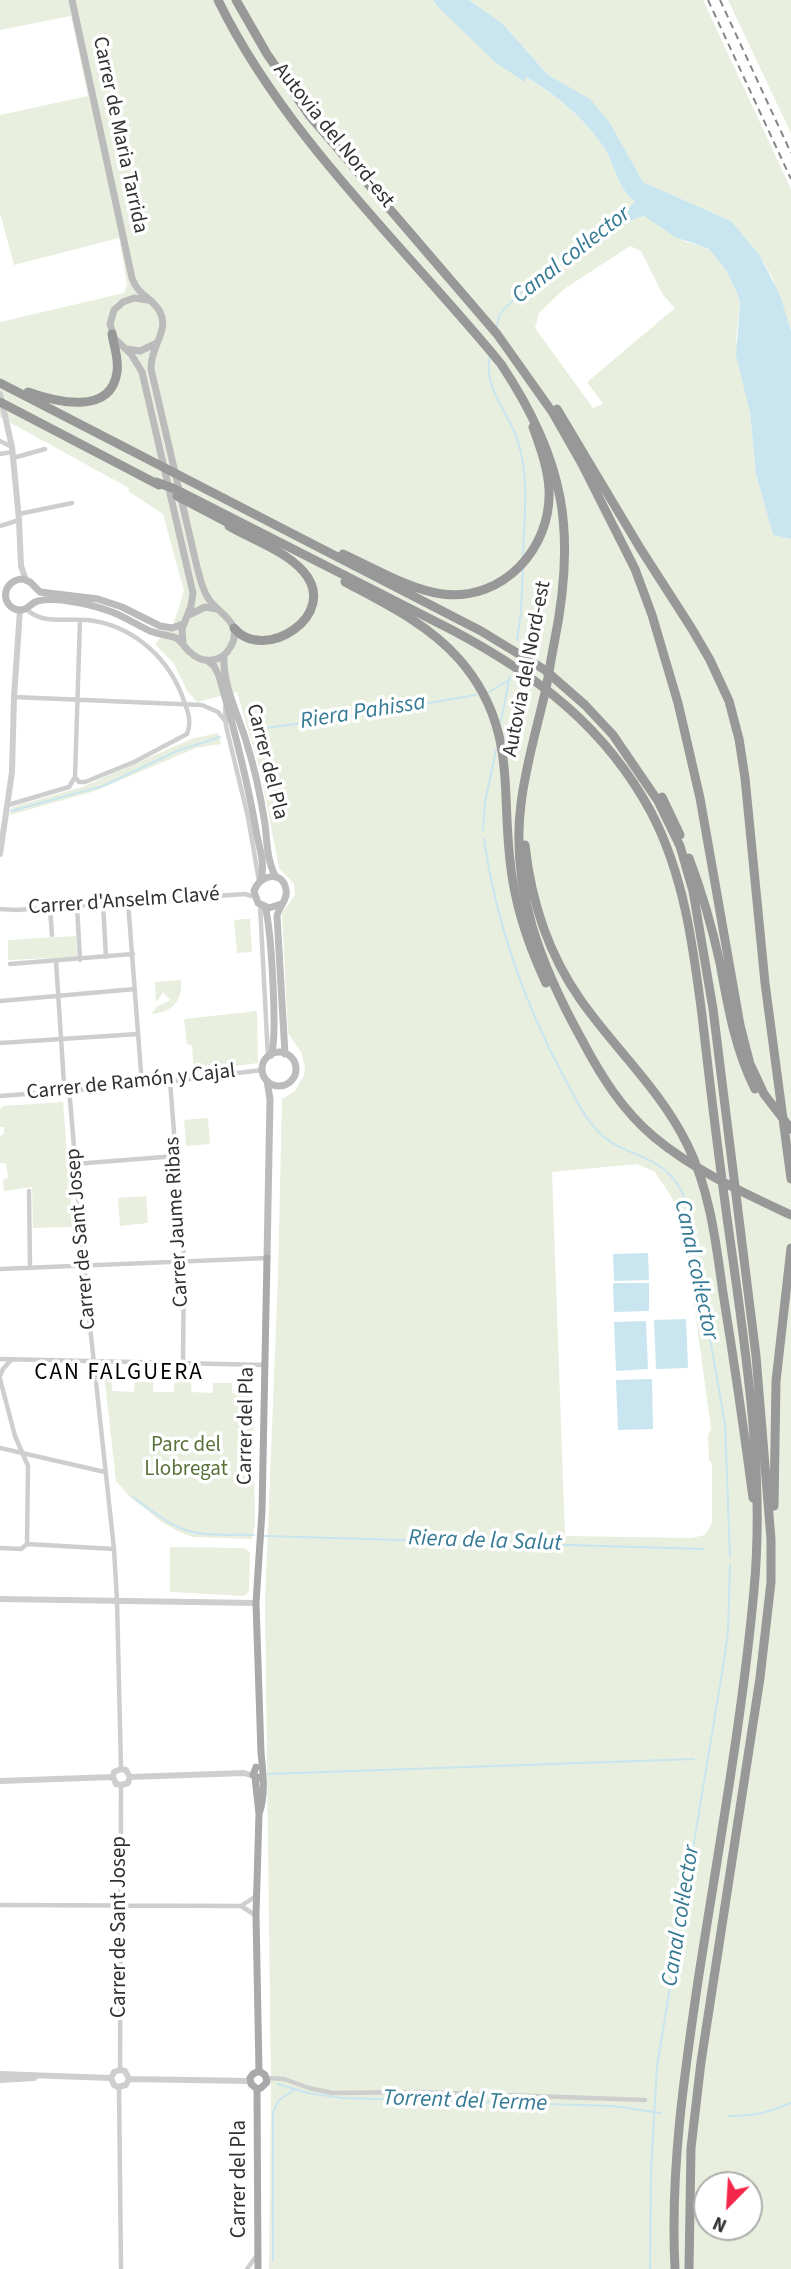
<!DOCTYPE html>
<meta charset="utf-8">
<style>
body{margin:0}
#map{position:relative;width:791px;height:2269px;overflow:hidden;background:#fff;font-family:"Source Sans 3",sans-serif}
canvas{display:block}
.north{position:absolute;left:693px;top:2171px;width:70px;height:70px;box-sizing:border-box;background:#fff;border:2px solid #adadad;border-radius:50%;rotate:204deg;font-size:19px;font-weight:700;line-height:28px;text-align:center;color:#313131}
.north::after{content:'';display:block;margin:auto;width:24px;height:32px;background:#f4274b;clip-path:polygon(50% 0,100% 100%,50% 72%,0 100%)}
</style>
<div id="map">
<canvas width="791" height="2269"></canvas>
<div class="north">N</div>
</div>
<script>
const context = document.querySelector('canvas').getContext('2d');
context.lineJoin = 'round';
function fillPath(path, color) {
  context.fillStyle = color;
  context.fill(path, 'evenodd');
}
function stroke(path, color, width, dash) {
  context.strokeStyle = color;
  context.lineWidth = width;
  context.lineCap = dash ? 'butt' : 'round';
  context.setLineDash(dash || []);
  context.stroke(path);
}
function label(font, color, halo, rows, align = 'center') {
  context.font = font + ' "Source Sans 3",sans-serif';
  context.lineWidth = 7;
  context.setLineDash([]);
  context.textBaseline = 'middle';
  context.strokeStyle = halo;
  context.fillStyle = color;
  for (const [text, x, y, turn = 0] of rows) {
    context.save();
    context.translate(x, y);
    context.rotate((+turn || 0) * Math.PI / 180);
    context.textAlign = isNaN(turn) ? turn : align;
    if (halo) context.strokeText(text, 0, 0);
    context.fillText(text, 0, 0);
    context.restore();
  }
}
const green = new Path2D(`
 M0,0H433L437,6L525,81L526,77C556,96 582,116 603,146C613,160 619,192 635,201L629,208H623L616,215L615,222L618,226C628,224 634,218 644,216L686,242L709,249L726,270L737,293L740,303L736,340L750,413L756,474L773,535L791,539V2269H269L271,2086L265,1602L278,1277L282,1099L295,1091L304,1075L305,1067L301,1052L288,1033L282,913L295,895L294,884L279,868L261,774L237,692L197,702L188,692L174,664L155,644L174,622L184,591L163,514L128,491L129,488L0,417V322L124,293L127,284L119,238L14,265L0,213V115L88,96L71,16L0,30ZM630,246L641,251L663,295L675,308L587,382L603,404L593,408L535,328L539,313L564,289ZM637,1164L655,1172L678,1207L688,1259L711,1429L708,1435L709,1460L712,1464V1523L705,1535L691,1538L565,1536L552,1172ZM707,2185H749V2227H707Z
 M469,0H703L791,189V331L772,277L759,254L731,221L643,182L610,123L565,85L548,75L503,24Z
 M728,0H791V134L788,127Z
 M218,733L221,744L196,748L95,791L10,815L12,807L82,787L191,739Z
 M245,919H250L252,952L237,953L234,920Z
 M76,936L77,957L8,960V940Z
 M181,980C183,1000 173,1012 152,1014L156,1007L171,1000L164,994L165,990L156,1002L155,982Z
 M257,1011L258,1063L194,1072L192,1045L187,1044L184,1019Z
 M63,1102L73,1227L33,1228L32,1187L4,1191L3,1180L8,1178L6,1163H0V1136L4,1134V1127H0V1110L3,1106Z
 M208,1118L210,1144L186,1146L184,1120Z
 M146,1196L148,1223L120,1226L118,1198Z
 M175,1368L192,1369L191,1392L213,1393V1383H232V1393L253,1394L255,1525L252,1539L193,1537L177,1531L162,1522L131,1498L116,1481L104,1374L108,1370L113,1369L112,1391L134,1392L135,1382H153V1392H174Z
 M170,1547L245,1548L250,1553L249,1592L244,1596L170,1592Z`);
const water = new Path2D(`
 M433,0H469L503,24L548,75L590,99L610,123L643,182L731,221L759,254L780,295L791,331V539L773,535L756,474L750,413L736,355L740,303L737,293L726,270L709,249L675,237L644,216C634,218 628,224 618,226L615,222L620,208H629L635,201C619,192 613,160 603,146C582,116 557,96 526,77L525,82L496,63L437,6Z
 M648,1253L649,1280L614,1281L613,1254Z
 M613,1283H649V1311L614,1312Z
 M686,1319L688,1368L656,1369L654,1320Z
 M646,1321L648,1369L616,1371L614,1322Z
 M652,1379L653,1429L618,1430L616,1380Z`);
const stream = new Path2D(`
 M497,326L499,316L504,309L519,295L615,224
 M490,355C483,384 503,406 514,431C531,470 524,515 523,556
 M517,640L521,611L523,568
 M489,692L509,680
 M501,721L510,676
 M250,730L334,719L476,695
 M11,811L103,786L177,751L220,737
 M483,830L485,802L496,750
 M484,839C496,923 526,1007 566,1081C574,1096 582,1113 594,1127C624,1163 665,1147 686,1201L725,1424L730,1557
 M133,1497C147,1507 162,1520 178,1527C202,1538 229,1534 254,1535
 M265,1536L704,1549
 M268,1774L694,1759
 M278,2084L308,2093L342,2098L613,2106L661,2113
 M729,2116C753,2117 769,2112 791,2103
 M273,2261V2112L279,2100L294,2090
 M650,2269L651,2170L657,2066L724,1661L728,1631L730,1565`);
const minor = new Path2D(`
 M0,441L12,447
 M0,454L12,452
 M13,458L45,449
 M19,514L72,503
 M0,526L19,520
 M26,609C43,625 66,618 88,620C130,625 165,654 181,693C186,707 193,720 187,734L134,762L85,782H79L75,777
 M14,697L202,705L218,712L226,722
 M225,707L226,726L248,817L259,881
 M8,805L69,787L75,777L80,620
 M128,902L142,1085
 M103,904L106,957
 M260,905L268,1057
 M77,906L80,960
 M50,908L52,935
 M0,909L16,910L245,894L255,897
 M56,961L64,1084L70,1099L85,1280L114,1549L117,1600L121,1769
 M10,964L133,954
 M0,1001L135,989
 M0,1043L138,1034
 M170,1081L184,1260L183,1363
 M0,1096L142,1085L262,1070
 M75,1164L176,1156
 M29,1191L30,1268
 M0,1269L267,1258
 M0,1359L265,1365
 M0,1376L3,1369L11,1360
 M0,1379L15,1436L28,1466L27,1544
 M0,1448L105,1472
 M0,1548L21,1549L27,1544L114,1549
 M0,1905L241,1906L255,1915
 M241,1906L256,1896
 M120,2070L121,1785
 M267,2078L284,2079L309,2088L332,2093L421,2092L645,2100
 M119,2087L121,2269
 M247,2269L257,2255`);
const tertiary = new Path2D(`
 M0,394L12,447L19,520L21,566L26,580
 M0,854L12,772L14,697L20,610
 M0,1599L256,1603
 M113,1777L114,1772L121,1769L126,1770L130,1777
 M113,1777L116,1784L121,1785L128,1783L130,1777
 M130,1777L244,1773L254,1776
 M0,1781L113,1777
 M0,2074L111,2078
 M111,2078L114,2085L118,2087L126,2085L129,2079
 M111,2078L114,2072L120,2070L125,2071L129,2079
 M129,2079L250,2081
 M0,2080L34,2078`);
const secondary = new Path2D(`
 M72,0L132,278C138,296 152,297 160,312C170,330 150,347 151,369L197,567C200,578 202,589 208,598C218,614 244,622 231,646C223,662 204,665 191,653C185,649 183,642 176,638C168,635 158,634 150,631C137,625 125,617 112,612C94,605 56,596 38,601C30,603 28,611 19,610C0,607 1,580 23,579L30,582L40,592L98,599L122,607L160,626L172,628L183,624
 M147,300L134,298L123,302L114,310L110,324L115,339L131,354L142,372L193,593L191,606L182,629L183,643
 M127,349L140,351L155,344
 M189,615L205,607L217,609
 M224,655C222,685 239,716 247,744C255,770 261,798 265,824C267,841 267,862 276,877
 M208,661L214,666L219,676C234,728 248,782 257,836C260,849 265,865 261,879
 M281,904L269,908L258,903L254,891C259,875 283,869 286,890C288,899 279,907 277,916L285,1054
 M265,907C271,926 278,1038 271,1055
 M262 1069a17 17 0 1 1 34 0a17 17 0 1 1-34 0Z
 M267,1081L270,1099L267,1258`);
const primary = new Path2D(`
 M256,1767L253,1775L259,1778
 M255,1777L259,1814L256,1915L259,2071
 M259,1814C266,1795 263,1772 261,1753L256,1603L262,1511L267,1258
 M257,2089L258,2269
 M257,2089L261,2088L267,2082L265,2075L259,2071
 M257,2089L251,2084L250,2078L253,2074L259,2071`);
const motorway = new Path2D(`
 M218,0C284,136 406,248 501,364C565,460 577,532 554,644C550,663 548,683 543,701C535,735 525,769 521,804C510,889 542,968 582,1040C601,1076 622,1110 654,1137C695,1171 744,1193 791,1215
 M236,0L267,54L309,115L497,334L553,413L582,464L635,569L652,615L678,703L700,798L740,1025L750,1064L764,1094L791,1129
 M0,383L481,631L545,670L585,705L613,735L658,801L680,846L693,891L713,1009L756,1356L771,1539V1582L760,1678L701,2062L691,2148L689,2269
 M28,392C56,402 111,416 117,372C119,359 114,347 112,334
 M0,402L159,485
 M557,409L640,548L692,629L710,660L729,701L739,739L745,778L765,983L791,1179
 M156,482L175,489L454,631C538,676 605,727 651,812C684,875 693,945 702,1015C708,1067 714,1120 721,1172C738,1309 767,1452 754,1590C742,1721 718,1851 698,1981C684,2076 670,2172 675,2269
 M177,496L236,527
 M229,526C253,540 284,550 303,571C342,615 263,664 234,628
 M343,554C374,568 408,589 442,594C503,602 552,548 549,489C548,468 540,447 533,427
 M345,582C386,604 428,624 459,659C522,731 498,800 513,882C519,917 531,951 546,983
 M662,797L680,835
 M525,845C531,901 548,953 580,999C614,1048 660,1089 687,1144C710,1190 716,1243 723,1293C734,1361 744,1430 753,1498
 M689,858C702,892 712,927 720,963C728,1007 735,1049 755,1089
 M774,1506L776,1381L791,1248`);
const rail = new Path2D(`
 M708,0L791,179
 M720,0L791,153`);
const streetNames = [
 ["Carrer de Maria Tarrida",119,135,78],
 ["Autovia del Nord-est",333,136,51],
 ["Autovia del Nord-est",528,669,-79],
 ["Carrer del Pla",266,762,76],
 ["Carrer d'Anselm Clavé",124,902,-4],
 ["Carrer de Ramón y Cajal",131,1083,-6],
 ["Carrer Jaume Ribas",178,1222,-93],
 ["Carrer de Sant Josep",82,1239,-95],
 ["Carrer del Pla",247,1426,-89],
 ["Carrer de Sant Josep",120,1927,-90],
 ["Carrer del Pla",240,2179,-90]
];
const parkNames = [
 ["Parc del",186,1446],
 ["Llobregat",186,1470]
];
const waterNames = [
 ["Canal col·lector",572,256,-38],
 ["Riera Pahissa",363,713,-9],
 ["Canal col·lector",695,1270,78],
 ["Riera de la Salut",485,1542,2],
 ["Canal col·lector",682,1916,-81],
 ["Torrent del Terme",465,2102,2]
];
const neighbourhoodNames = [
 ["CAN FALGUERA",119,1374]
];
fillPath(green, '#e9efde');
fillPath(water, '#c9e5f0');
stroke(stream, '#c9e5f0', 2);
stroke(minor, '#cecece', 4.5);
stroke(tertiary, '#cecece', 6);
stroke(secondary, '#bbb', 7);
stroke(primary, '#a9a9a9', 7);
stroke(motorway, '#989898', 9);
stroke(rail, '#868686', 2, [7, 5]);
label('21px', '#313131', '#fff', streetNames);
label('21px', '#59713a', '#fff', parkNames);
label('italic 23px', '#357a94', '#fff', waterNames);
context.letterSpacing = '2px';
label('23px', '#000', '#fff', neighbourhoodNames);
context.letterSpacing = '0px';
</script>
